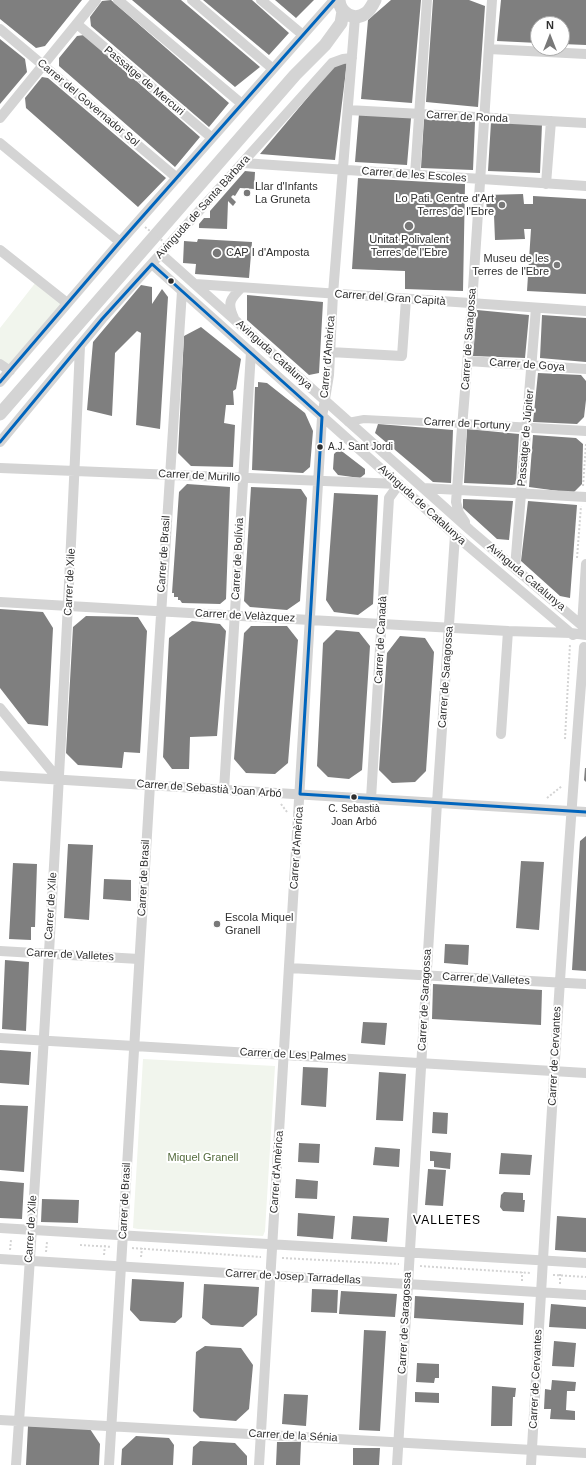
<!DOCTYPE html>
<meta charset="utf-8">
<style>
body{margin:0}
#map{position:relative;width:586px;height:1465px;overflow:hidden;background:#fff;font-family:Arial,sans-serif}
canvas{display:block}
.north{position:absolute;left:530px;top:16px;width:40px;height:40px;box-sizing:border-box;background:#fff;border:1px solid #acacac;border-radius:50%;rotate:0deg;font-size:11px;font-weight:700;line-height:16px;text-align:center;color:#303030}
.north::after{content:'';display:block;margin:auto;width:14px;height:18px;background:#787878;clip-path:polygon(50% 0,100% 100%,50% 72%,0 100%)}
</style>
<div id="map">
<canvas width="586" height="1465"></canvas>
<div class="north">N</div>
</div>
<script>
const context = document.querySelector('canvas').getContext('2d');
context.lineJoin = 'round';
function fillPath(path, color) {
  context.fillStyle = color;
  context.fill(path, 'evenodd');
}
function stroke(path, color, width, dash) {
  context.strokeStyle = color;
  context.lineWidth = width;
  context.lineCap = dash ? 'butt' : 'round';
  context.setLineDash(dash || []);
  context.stroke(path);
}
function label(font, color, halo, rows, align = 'center') {
  context.font = font + ' Arial,sans-serif';
  context.lineWidth = 4;
  context.setLineDash([]);
  context.textBaseline = 'middle';
  context.strokeStyle = halo;
  context.fillStyle = color;
  for (const [text, x, y, turn = 0] of rows) {
    context.save();
    context.translate(x, y);
    context.rotate((+turn || 0) * Math.PI / 180);
    context.textAlign = isNaN(turn) ? turn : align;
    if (halo) context.strokeText(text, 0, 0);
    context.fillText(text, 0, 0);
    context.restore();
  }
}
const green = new Path2D(`
 M36,282L64,304L10,367L0,359V328Z
 M143,1059L275,1066L265,1231L263,1236L138,1229L133,1228Z`);
const building = new Path2D(`
 M0,0H82L45,46L36,48L0,19Z
 M111,0L229,103L209,127L91,26L90,17L102,1Z
 M132,0H181L260,67L235,87Z
 M203,0H252L289,33L269,55Z
 M275,0H314L296,18Z
 M391,0H421L412,103L361,99L368,20Z
 M433,0H469L485,6L478,107L426,102Z
 M501,0H586V45L562,44V24H538V43L497,41Z
 M84,35L200,137L175,167L59,66V58L77,36Z
 M0,39L25,59L27,72L0,104Z
 M347,62L335,160L260,154L335,65Z
 M42,77L48,78L166,178L138,207L26,108L25,98Z
 M359,114L411,118L407,165L355,162Z
 M424,119L475,122L473,170L421,168Z
 M491,122L542,124L540,173L488,171Z
 M245,171L255,172L254,189L240,188L235,196L233,195L231,197L236,202L233,206L228,201L227,229L199,228V224L204,218H210V211Z
 M358,178L465,184L463,291L405,289V271L352,269Z
 M523,194L524,204H533V196L586,199V294L527,291L531,229H524L525,239L495,240L494,215H487L486,195Z
 M198,239L252,242L249,278L195,274L196,264L183,263L184,241L197,242Z
 M141,285L152,287V304L162,289L168,297L160,429L136,425L141,333L137,331L115,353L112,416L87,410L93,342Z
 M247,295L323,302L319,373L309,375L247,320Z
 M477,310L529,315L525,358L473,356Z
 M542,315L586,318V362L540,358Z
 M201,327L241,359L236,389L233,391L234,405H226L224,423L235,425L233,467L191,466L178,453L184,336Z
 M538,373L581,375L586,381V400L584,417L577,424L533,422Z
 M258,382L267,383L305,413L313,431L310,467L303,473L252,470L255,387H258Z
 M378,424L453,430L451,483L433,482L375,433Z
 M467,429L519,434L516,484L512,485L464,483Z
 M533,435L576,438L583,444L582,484L573,493L529,487Z
 M339,449L365,469V474L360,478L338,475L333,469L334,454Z
 M187,484L230,487L226,599L220,604L182,603L180,600H178V597H174V593H172L179,492Z
 M251,487L301,489L307,498L300,601L287,610L250,607L244,601Z
 M334,493L378,495L373,604L358,615L334,612L326,600Z
 M463,499L513,501L509,540L497,539L463,508Z
 M528,501L577,505L570,598L560,596L521,561Z
 M0,609L43,612L53,628L48,726L28,724L0,688Z
 M86,616L138,617L147,631L140,753L124,752L122,768L78,765L66,753L73,627Z
 M192,621L220,624L226,631L217,736L190,737L189,769H172L163,757L169,638Z
 M251,626H287L298,640L288,763L275,774L246,773L234,759L244,633Z
 M336,630L359,632L370,646L362,770L349,779L328,777L317,766L323,643Z
 M400,636L425,638L434,652L426,771L415,782L392,783L379,770L387,653Z
 M585,768H586V782L584,780Z
 M586,836V971L572,970L580,841Z
 M68,844L93,845L89,920L64,918Z
 M521,861L544,862L539,930L516,928Z
 M13,863L37,864L35,927H31V940L9,939Z
 M104,879L131,880V901L103,899Z
 M445,944L469,945L468,965L444,963Z
 M5,960L29,962L26,1031L2,1029Z
 M433,984L542,990L541,1025L432,1019Z
 M363,1022L387,1023L385,1045L361,1043Z
 M0,1050L31,1052L29,1085L0,1083Z
 M303,1067L328,1068L326,1107L301,1105Z
 M379,1072L406,1074L403,1121L376,1120Z
 M0,1105L28,1106L24,1172L0,1170Z
 M433,1112L448,1113L447,1134L432,1133Z
 M299,1143L320,1144L319,1163L298,1162Z
 M375,1147L400,1149L399,1167L373,1165Z
 M430,1151L451,1153L450,1169L434,1167V1161H430Z
 M501,1153L532,1155L530,1175L499,1174Z
 M428,1169L446,1170L443,1206L425,1205Z
 M296,1179L318,1181L317,1199L295,1198Z
 M0,1181L24,1183L22,1219L0,1218Z
 M504,1192L523,1193V1200H525L524,1212L503,1211L500,1207L501,1195Z
 M42,1199L79,1200L78,1223L41,1222Z
 M298,1213L335,1216L333,1239L297,1236Z
 M353,1216L389,1218L387,1242L351,1239Z
 M557,1216L586,1218V1252L555,1250Z
 M132,1279L184,1282L182,1317L175,1323L140,1321L130,1310Z
 M204,1284L259,1287L257,1315L243,1327L211,1325L202,1318Z
 M312,1289L338,1290L337,1313L311,1312Z
 M341,1291L397,1294L395,1317L339,1314Z
 M415,1296L524,1303L523,1325L414,1318Z
 M551,1304L586,1307V1329L549,1327Z
 M364,1330L386,1331L380,1431L359,1430Z
 M554,1341L576,1343L574,1367L552,1366Z
 M205,1346L241,1348L253,1365L249,1409L236,1421L200,1418L193,1411L196,1352Z
 M417,1363L439,1364V1378H435L434,1383L416,1382Z
 M552,1380L576,1382L575,1391H567L566,1410L575,1411V1420L550,1419L551,1409H544L545,1389L551,1390Z
 M492,1386L516,1388L515,1397H513L512,1426H491Z
 M415,1392L439,1393V1403L415,1402Z
 M284,1394L308,1395L306,1426L282,1424Z
 M28,1426L90,1429L100,1444L99,1465H26Z
 M136,1436L169,1438L174,1445L173,1465H121L122,1449Z
 M200,1441L235,1443L247,1456V1465H192L193,1447Z
 M277,1442H301L300,1465H276Z
 M353,1448H380L379,1465H353Z`);
const path = new Path2D(`
 M583,486L586,444
 M577,558L581,506
 M565,739L570,644
 M547,798L562,786
 M281,804L287,812
 M80,1245L112,1247
 M132,1248L261,1257
 M10,1250L11,1240
 M46,1252L47,1242
 M104,1255L105,1245
 M141,1257L142,1248
 M282,1258L399,1264
 M420,1266L531,1273
 M553,1275L586,1277
 M522,1281V1272
 M560,1284V1274`);
const pedestrian = new Path2D(`
 M348,422L364,419L463,424`);
const minor = new Path2D(`
 M118,0L242,104
 M192,0L273,69
 M261,0L303,35
 M77,24L212,138
 M0,29L177,178
 M489,49L586,54
 M348,110L586,123
 M0,118L96,0
 M0,143L120,242
 M243,163L586,186
 M415,175L427,0
 M546,184L551,121
 M0,250L67,303
 M161,254L470,530L586,629
 M152,264L455,535L573,635
 M195,284L586,311
 M234,318C227,303 230,299 241,288
 M330,352L402,356L406,299
 M468,361L586,369
 M0,364L10,371
 M0,382L120,242L334,0
 M463,424L586,431
 M0,442L102,319L332,63L343,59L352,58
 M0,468L399,484
 M423,488L586,497
 M465,522L459,513L456,502L472,304L492,0
 M515,568L536,308
 M0,602L310,620L508,631L571,633L586,635
 M582,625L586,564
 M0,708L59,780
 M501,734L508,631
 M0,776L586,812
 M224,790L251,352
 M371,799L389,498L399,484
 M0,951L139,959
 M289,968L586,984
 M0,1038L586,1073
 M0,1228L586,1263
 M0,1259L586,1295
 M0,1420L586,1453
 M16,1465C42,1092 64,719 80,346
 M109,1465L150,785L182,291
 M259,1465L322,417L329,375L333,294L355,17
 M397,1465L437,803L455,535
 M531,1465C547,1192 562,919 584,647`);
const tertiary = new Path2D(`
 M339,0C340,13 354,22 366,13C370,10 373,4 375,0
 M0,414L295,75L325,45L341,23L343,11`);
const pathBridge = new Path2D(`
 M145,227L164,242`);
const bus1 = new Path2D(`
 M0,382L120,242L334,0
 M0,442L102,319L152,264L322,417L300,794L586,812`);
const markers = [
 [247,193,4,"#787878"],
 [502,205,4,"#787878"],
 [409,226,5,"#787878"],
 [217,253,5,"#787878"],
 [557,265,4,"#787878"],
 [171,281,3.5,"#303030"],
 [320,447,3.5,"#303030"],
 [354,797,3.5,"#303030"],
 [217,924,4,"#787878"]
];
const busNames = [
 ["A.J. Sant Jordi",328,447],
 ["C. Sebastià",354,809,"center"],
 ["Joan Arbó",354,822,"center"]
];
const streetNames = [
 ["Passatge de Mercuri",144,81,40],
 ["Carrer del Governador Sol",88,103,40],
 ["Carrer de Ronda",467,117,3],
 ["Carrer de les Escoles",414,175,4],
 ["Avinguda de Santa Bàrbara",203,207,-48],
 ["Carrer del Gran Capità",390,298,4],
 ["Carrer de Saragossa",469,339,-86],
 ["Avinguda Catalunya",274,355,42],
 ["Carrer d'Amèrica",328,357,-85],
 ["Carrer de Goya",527,365,4],
 ["Carrer de Fortuny",467,424,3],
 ["Passatge de Júpiter",526,438,-85],
 ["Carrer de Murillo",199,476,3],
 ["Avinguda de Catalunya",422,505,42],
 ["Carrer de Brasil",164,554,-86],
 ["Carrer de Bolívia",238,559,-87],
 ["Avinguda Catalunya",526,577,40],
 ["Carrer de Xile",70,582,-87],
 ["Carrer de Velàzquez",245,616,3],
 ["Carrer de Canadà",381,640,-87],
 ["Carrer de Saragossa",446,677,-86],
 ["Carrer de Sebastià Joan Arbó",209,789,4],
 ["Carrer d'Amèrica",297,848,-86],
 ["Carrer de Brasil",144,878,-87],
 ["Carrer de Xile",51,906,-86],
 ["Carrer de Valletes",70,955,3],
 ["Carrer de Valletes",486,979,3],
 ["Carrer de Saragossa",425,1000,-87],
 ["Carrer de Les Palmes",293,1055,3],
 ["Carrer de Cervantes",555,1056,-87],
 ["Carrer d'Amèrica",277,1172,-86],
 ["Carrer de Brasil",125,1201,-87],
 ["Carrer de Xile",31,1229,-86],
 ["Carrer de Josep Tarradellas",293,1277,3],
 ["Carrer de Saragossa",405,1323,-87],
 ["Carrer de Cervantes",536,1379,-87],
 ["Carrer de la Sénia",293,1436,3]
];
const poiNames = [
 ["Llar d'Infants",255,187],
 ["La Gruneta",255,200],
 ["Lo Pati. Centre d'Art",494,199,"right"],
 ["Terres de l'Ebre",494,212,"right"],
 ["Unitat Polivalent",409,240,"center"],
 ["Terres de l'Ebre",409,253,"center"],
 ["CAP I d'Amposta",226,253],
 ["Museu de les",549,259,"right"],
 ["Terres de l'Ebre",549,272,"right"],
 ["Escola Miquel",225,918],
 ["Granell",225,931]
];
const parkNames = [
 ["Miquel Granell",203,1158]
];
const neighbourhoodNames = [
 ["VALLETES",447,1221]
];
fillPath(green, '#f1f5ed');
fillPath(building, '#7f7f7f');
stroke(path, '#d4d4d4', 2, [2, 2]);
stroke(pedestrian, '#d4d4d4', 8);
stroke(minor, '#d4d4d4', 10);
stroke(tertiary, '#d4d4d4', 13);
stroke(pathBridge, '#d4d4d4', 2, [2, 2]);
stroke(bus1, '#0065bd', 3);
for (const [x, y, r, color] of markers) {
  const dot = new Path2D();
  dot.arc(x, y, r, 0, 2 * Math.PI);
  context.fillStyle = color;
  context.fill(dot);
  stroke(dot, '#fff', 1.5);
}
label('10px', '#303030', '#fff', busNames, 'left');
label('11px', '#303030', '#fff', streetNames);
label('11px', '#303030', '#fff', poiNames, 'left');
label('11px', '#546b3d', '#fff', parkNames);
context.letterSpacing = '1px';
label('12px', '#000', '#fff', neighbourhoodNames);
context.letterSpacing = '0px';
</script>
